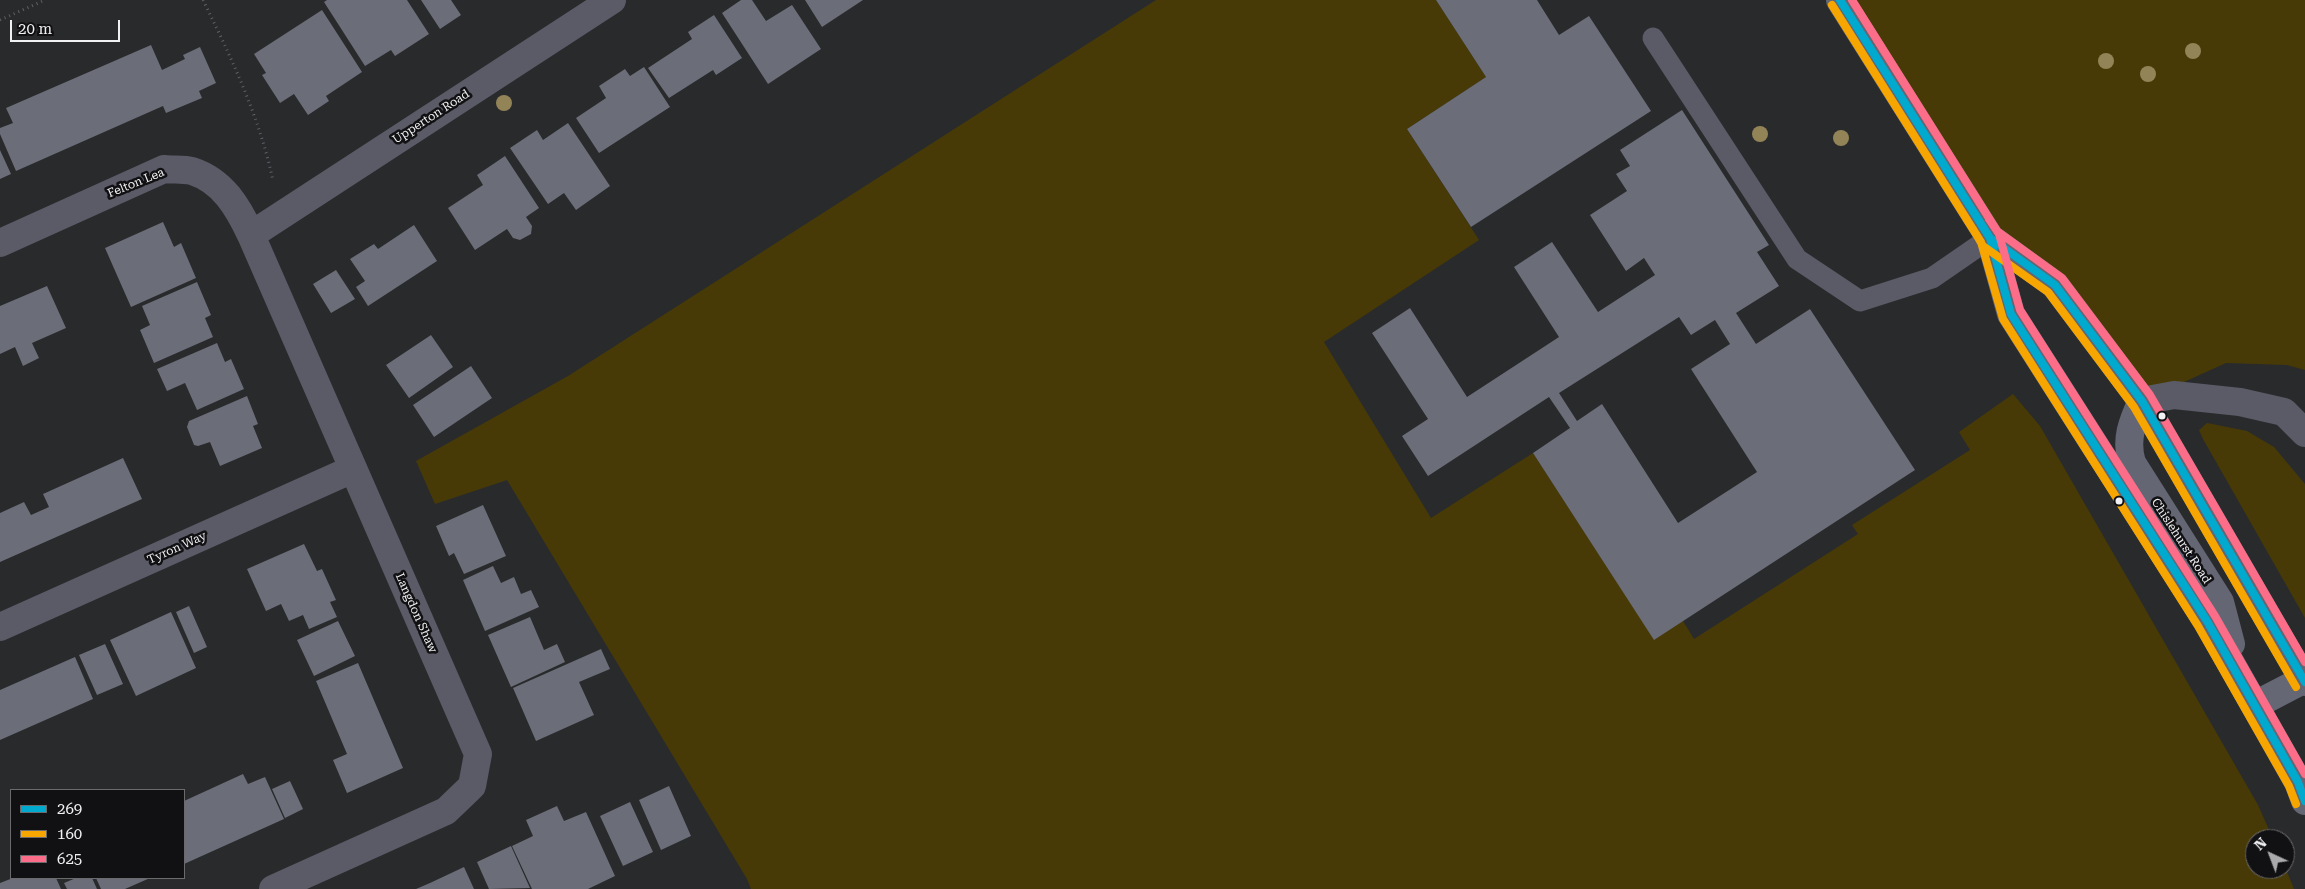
<!DOCTYPE html>
<style>
body{margin:0}
#map{position:relative;width:2305px;height:889px;overflow:hidden;background:#292a2c;font-family:"Roboto Serif",serif}
canvas{display:block}
.legend{position:absolute;left:10px;top:789px;width:175px;height:90px;box-sizing:border-box;background:#111113;border:1px solid #6b6b6d;margin:0;padding:6px 9px;list-style:none;font-size:15px;color:#f1f1f4}
.legend li{display:flex;align-items:center;gap:10px;height:25px}
.legend b{width:25px;border:1px solid #6b6b6d}
.north{position:absolute;left:2245px;top:829px;width:50px;height:50px;box-sizing:border-box;background:#111113;border:1px solid #6b6b6d;border-radius:50%;rotate:317deg;font-size:14px;font-weight:700;line-height:20px;text-align:center;color:#f1f1f4}
.north::after{content:'';display:block;margin:auto;width:18px;height:22px;background:#ababae;clip-path:polygon(50% 0,100% 100%,50% 72%,0 100%)}
.scale{position:absolute;left:10px;top:20px;width:110px;height:22px;box-sizing:border-box;border:2px solid #f1f1f4;border-top:0;padding-left:6px;font-size:15px;line-height:18px;white-space:nowrap;color:#f1f1f4;-webkit-text-stroke:4px #111113;paint-order:stroke}
</style>
<div id="map">
<canvas width="2305" height="889"></canvas>
<ul class="legend">
<li><b style="height:6px;background:#00a9ce"></b>269</li>
<li><b style="height:6px;background:#f7a600"></b>160</li>
<li><b style="height:6px;background:#fb6d88"></b>625</li>
</ul>
<div class="north">N</div>
<div class="scale">20 m</div>
</div>
<script>
const context = document.querySelector('canvas').getContext('2d');
context.lineJoin = 'round';
function fillPath(path, color) {
  context.fillStyle = color;
  context.fill(path, 'evenodd');
}
function stroke(path, color, width, dash) {
  context.strokeStyle = color;
  context.lineWidth = width;
  context.lineCap = dash ? 'butt' : 'round';
  context.setLineDash(dash || []);
  context.stroke(path);
}
function label(font, color, halo, rows, align = 'center') {
  context.font = font + ' "Roboto Serif",serif';
  context.lineWidth = 5;
  context.setLineDash([]);
  context.textBaseline = 'middle';
  context.strokeStyle = halo;
  context.fillStyle = color;
  for (const [text, x, y, turn = 0] of rows) {
    context.save();
    context.translate(x, y);
    context.rotate((+turn || 0) * Math.PI / 180);
    context.textAlign = isNaN(turn) ? turn : align;
    if (halo) context.strokeText(text, 0, 0);
    context.fillText(text, 0, 0);
    context.restore();
  }
}
const green = new Path2D(`
 M1156,0H1436L1486,77L1407,129L1479,240L1324,342L1431,518L1533,453L1654,639L1683,621L1694,639L1858,534L1852,525L1970,450L1959,432L2013,394L2040,426L2258,805L2273,839H2255V869H2285V867L2294,889H751L747,879L507,480L435,504L416,461L568,376Z
 M1840,0H2305V370L2287,365L2226,363L2142,401L2055,285L1990,238Z
 M2207,423L2247,431L2274,447L2305,484V618L2203,439L2199,430Z`);
const building = new Path2D(`
 M327,0H407L429,34L395,56L391,50L365,66L324,2Z
 M421,0H451L461,15L440,29Z
 M741,0H752L766,21L792,5L821,49L768,84L722,13Z
 M805,0H863L822,27Z
 M1436,0H1537L1559,35L1589,16L1651,111L1471,227L1407,129L1486,77Z
 M322,10L362,72L326,96L329,101L308,115L294,94L280,103L262,75L266,73L254,54Z
 M714,15L742,58L716,75L713,70L669,98L648,68L692,39L688,32Z
 M151,45L162,70L185,59L183,55L200,47L216,83L199,91L202,98L166,113L163,106L16,171L0,134V128L13,123L6,108Z
 M644,67L670,107L599,153L576,118L606,98L599,86L625,69L630,76Z
 M1682,110L1769,245L1757,252L1779,286L1736,313L1756,344L1810,309L1915,470L1654,640L1533,453L1570,428L1549,397L1428,476L1402,436L1428,419L1372,333L1410,308L1467,397L1559,337L1514,267L1552,242L1598,312L1655,275L1644,258L1626,271L1590,215L1627,191L1616,174L1630,166L1620,150ZM1679,317L1691,335L1715,320L1730,344L1691,369L1757,472L1678,523L1602,404L1577,421L1559,393Z
 M568,123L610,186L576,210L564,193L548,204L510,148L537,130L543,140Z
 M0,150L11,174L0,179Z
 M505,156L539,208L526,217L532,226L531,234L520,240L513,238L507,229L475,250L448,208L483,185L477,175Z
 M163,222L174,247L181,243L196,278L131,307L105,248Z
 M414,225L437,261L368,306L356,287L365,281L350,259L374,244L378,249Z
 M336,270L355,299L331,313L313,284Z
 M197,282L211,315L205,318L213,337L154,363L140,330L150,325L142,306Z
 M47,286L66,328L32,343L39,358L23,366L15,347L0,354V306Z
 M431,335L453,367L409,398L386,365Z
 M217,343L225,362L231,359L244,389L197,410L185,383L167,391L157,369Z
 M471,366L492,398L434,437L413,405Z
 M247,396L258,424L253,426L262,448L220,466L210,442L198,446L194,445L187,427L189,421Z
 M123,458L142,499L0,562V513L24,502L31,515L49,507L43,494Z
 M483,505L506,556L464,574L454,553L449,556L436,526Z
 M304,544L317,571L322,569L336,600L330,602L337,617L309,629L303,615L289,621L281,604L266,611L247,569Z
 M493,566L501,583L514,577L521,594L531,590L539,607L485,631L463,580Z
 M189,606L207,647L194,653L176,612Z
 M171,612L196,668L136,696L110,640Z
 M530,617L544,650L557,644L565,662L511,687L488,635Z
 M338,621L355,656L314,676L297,640Z
 M105,644L123,684L97,695L79,655Z
 M601,649L610,669L579,682L594,715L536,741L513,688Z
 M75,657L93,699L0,740V690Z
 M358,663L403,768L347,793L333,760L347,754L316,681Z
 M243,774L248,784L265,777L284,819L184,864V801Z
 M290,781L303,809L285,818L272,789Z
 M669,786L691,836L661,850L639,800Z
 M630,802L653,852L623,866L600,816Z
 M557,806L564,821L586,812L615,876L588,889H532L512,846L533,836L526,820Z
 M511,846L530,888L489,889L477,862Z
 M464,867L474,889H416L430,883Z
 M13,878H56L61,889H0V883Z
 M76,878H92L97,889H67L64,883Z
 M96,878H150L125,889H101Z`);
const path = new Path2D(`
 M203,0C231,57 260,118 273,181
 M0,20L45,0`);
const lane = new Path2D(`
 M1653,38L1797,259L1860,301L1932,278L1990,238`);
const street = new Path2D(`
 M251,235L612,0
 M0,243L164,169C173,170 184,169 192,171C223,181 238,207 251,235L478,754L472,786L446,811L273,889
 M2142,401L2174,395L2240,402L2284,412L2305,433
 M0,627L353,469`);
const secondary = new Path2D(`
 M2255,705L2305,679`);
const primary = new Path2D(`
 M1840,0L1990,238L2011,314L2207,621L2298,782L2305,801
 M1990,238L2055,285L2142,401L2305,682
 M2142,401C2132,422 2125,440 2132,463L2220,602L2231,644`);
const bus1 = new Path2D(`
 M1840,0L1990,238L2011,314L2207,621L2298,782L2305,801
 M1981,224L1990,238L2055,285L2142,401L2305,682`);
const bus2 = new Path2D(`
 M1832,5L1981,242L2003,319L2198,626L2289,786L2296,804
 M1973,229L1983,246L2048,292L2134,407L2296,687`);
const bus3 = new Path2D(`
 M1852,0L1999,234L2020,310L2215,616L2305,774
 M1989,219L1997,231L2062,278L2150,395L2305,662`);
const trees = [
 [2193,51],
 [2106,61],
 [2148,74],
 [504,103],
 [1760,134],
 [1841,138]
];
const markers = [
 [2162,416,4.5,"#f1f1f4"],
 [2119,501,4.5,"#f1f1f4"]
];
const streetNames = [
 ["Upperton Road",431,117,-33],
 ["Felton Lea",136,183,-22],
 ["Chislehurst Road",2181,541,57],
 ["Tyron Way",177,548,-24],
 ["Langdon Shaw",416,613,66]
];
fillPath(green, '#483a06');
fillPath(building, '#6b6d78');
stroke(path, '#606168', 3, [1, 4]);
stroke(lane, '#5a5b67', 21);
stroke(street, '#5a5b67', 28);
stroke(secondary, '#656775', 28);
stroke(primary, '#646673', 28);
stroke(bus1, '#00a9ce', 8);
stroke(bus2, '#f7a600', 8);
stroke(bus3, '#fb6d88', 8);
context.fillStyle = '#938458';
for (const [x, y] of trees) {
  context.beginPath();
  context.arc(x, y, 8, 0, 2 * Math.PI);
  context.fill();
}
for (const [x, y, r, color] of markers) {
  const dot = new Path2D();
  dot.arc(x, y, r, 0, 2 * Math.PI);
  context.fillStyle = color;
  context.fill(dot);
  stroke(dot, '#111113', 2);
}
label('12px', '#f1f1f4', '#111113', streetNames);
</script>
